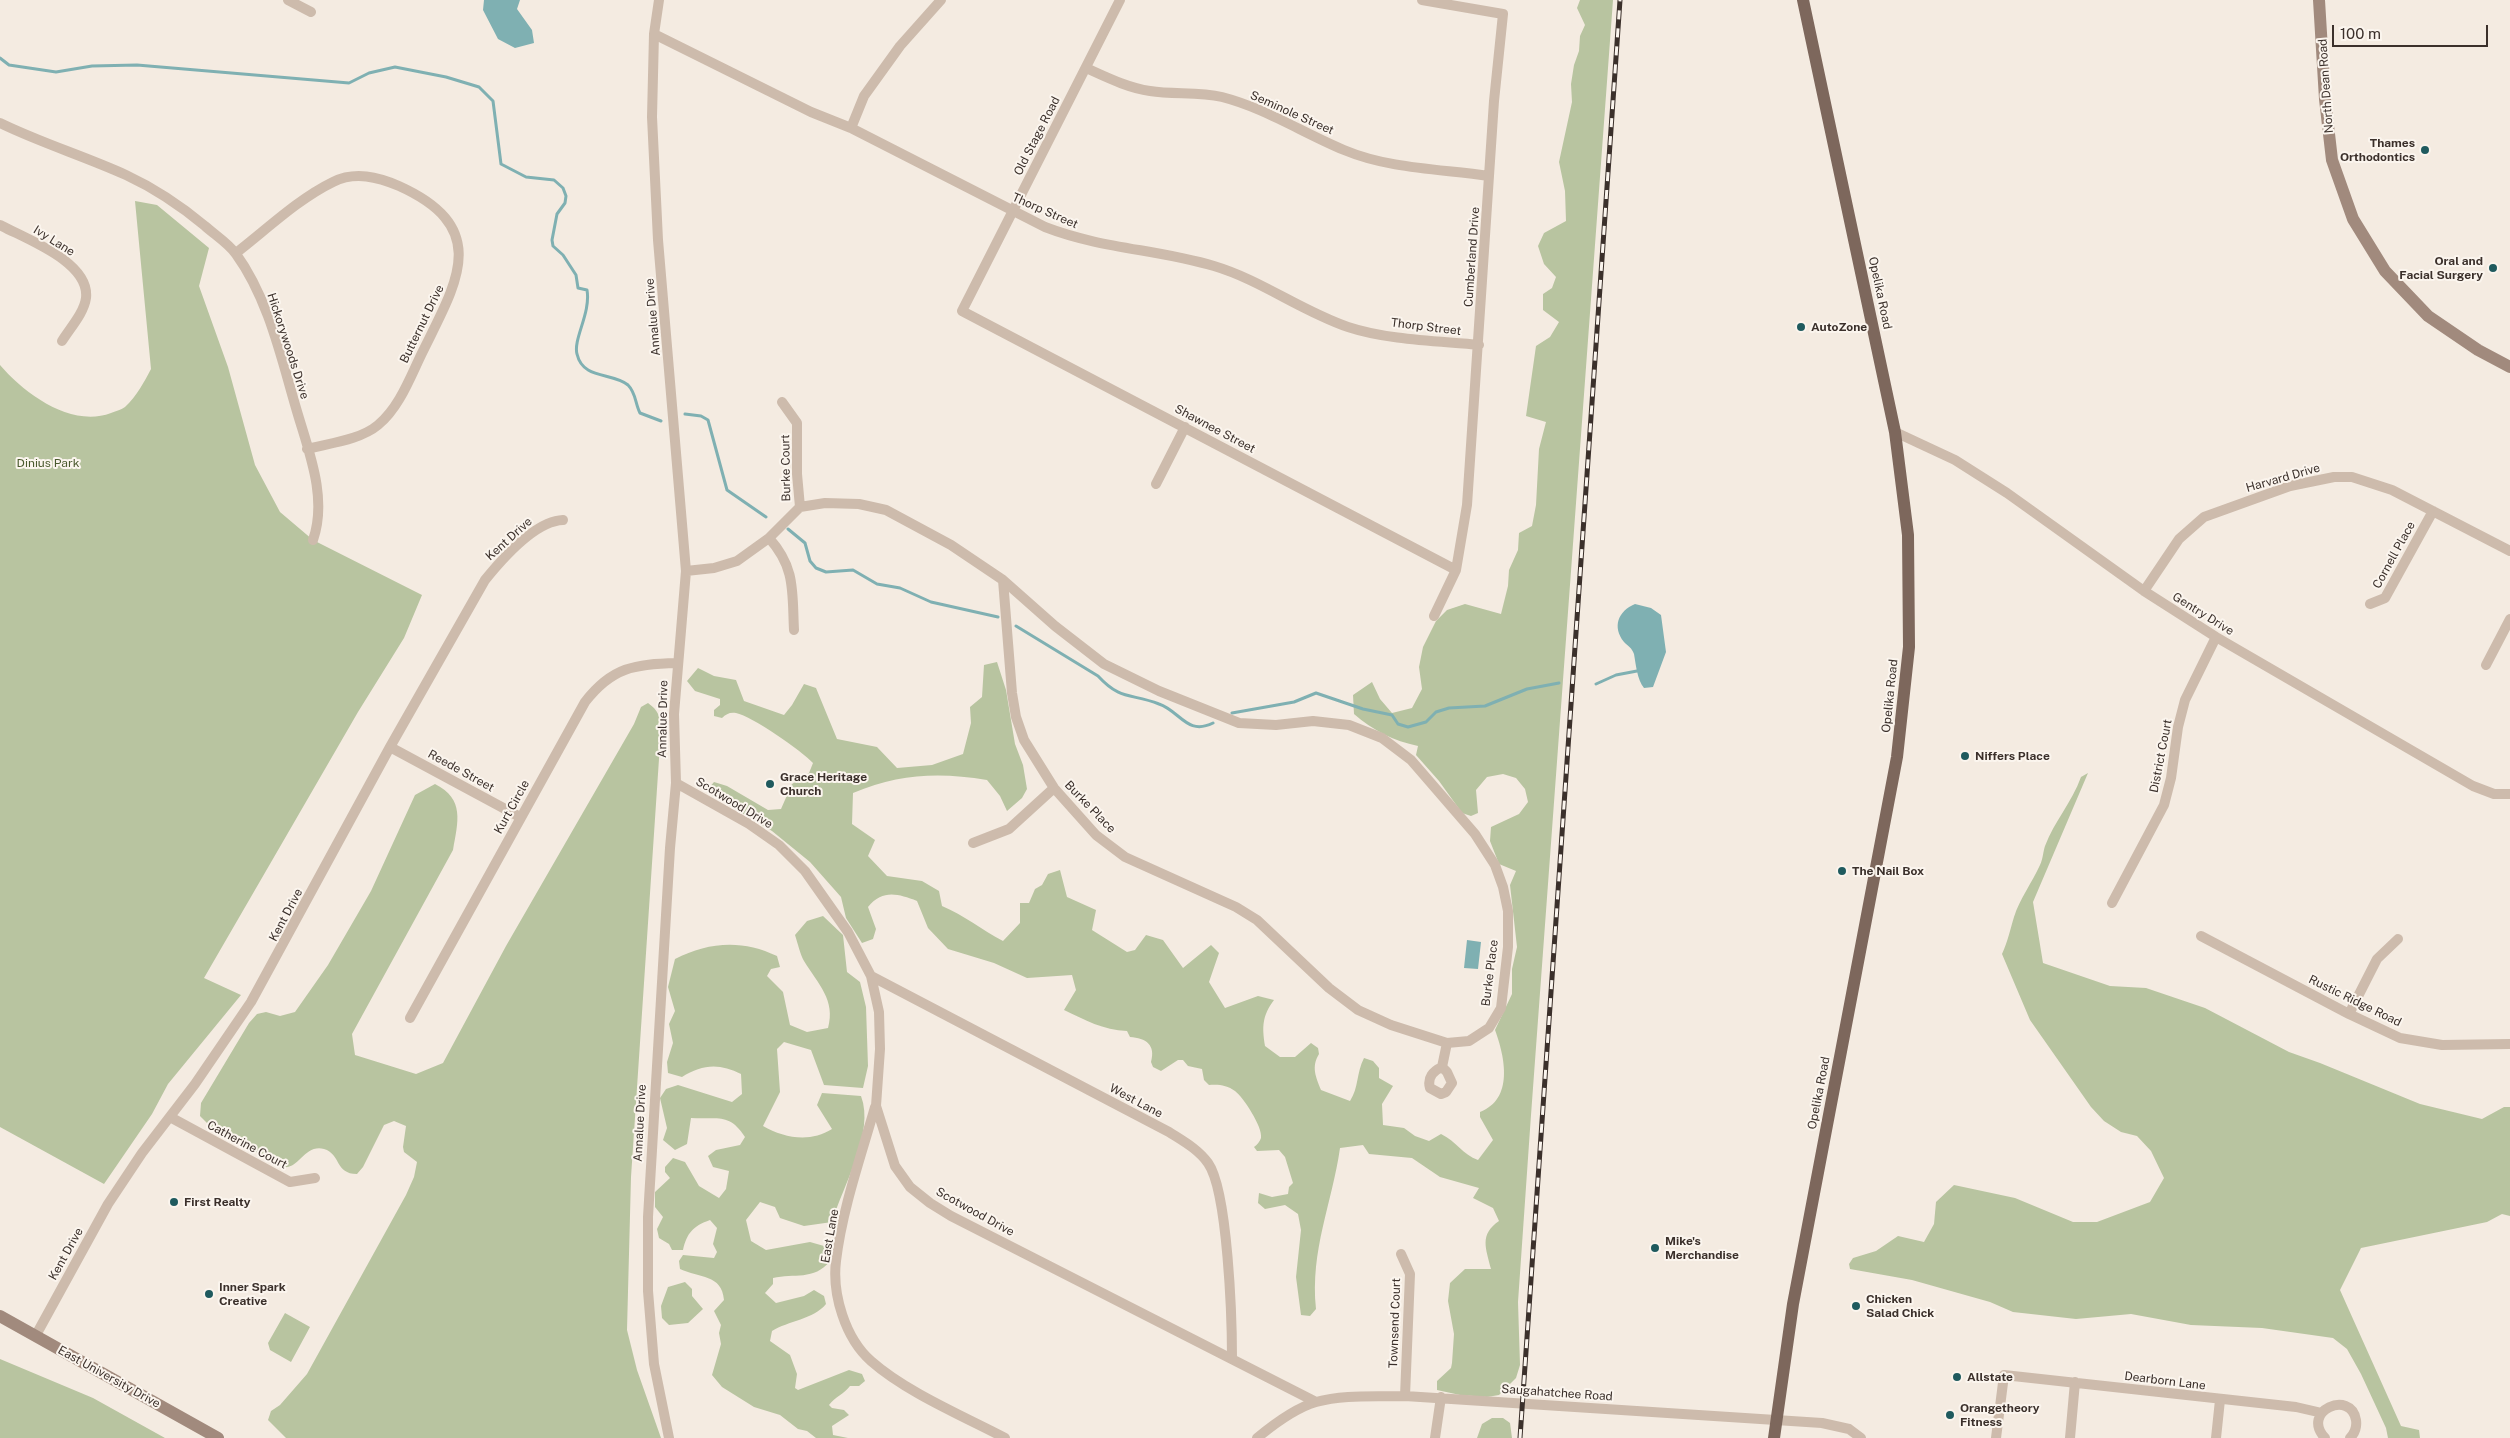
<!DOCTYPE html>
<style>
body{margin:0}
#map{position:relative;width:2510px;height:1438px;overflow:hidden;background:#f4ebe1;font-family:"Public Sans",sans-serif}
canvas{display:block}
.scale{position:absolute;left:2332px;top:25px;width:156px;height:22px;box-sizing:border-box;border:2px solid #3b302b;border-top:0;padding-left:6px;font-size:15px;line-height:18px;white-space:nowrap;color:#3b302b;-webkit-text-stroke:4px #fbf5ee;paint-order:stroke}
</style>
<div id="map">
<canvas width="2510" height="1438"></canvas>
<div class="scale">100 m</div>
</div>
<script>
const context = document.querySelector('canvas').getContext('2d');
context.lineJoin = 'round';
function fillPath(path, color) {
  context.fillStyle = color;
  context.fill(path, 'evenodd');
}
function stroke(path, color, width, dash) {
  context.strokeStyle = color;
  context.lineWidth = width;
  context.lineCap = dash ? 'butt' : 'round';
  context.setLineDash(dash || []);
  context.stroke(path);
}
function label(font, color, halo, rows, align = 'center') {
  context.font = font + ' "Public Sans",sans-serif';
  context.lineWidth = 4;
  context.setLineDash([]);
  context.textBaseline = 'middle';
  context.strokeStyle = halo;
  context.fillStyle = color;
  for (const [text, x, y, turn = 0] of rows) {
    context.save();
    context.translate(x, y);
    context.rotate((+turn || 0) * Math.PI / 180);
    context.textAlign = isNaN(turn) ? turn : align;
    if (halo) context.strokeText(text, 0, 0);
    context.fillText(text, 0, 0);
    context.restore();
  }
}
const green = new Path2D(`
 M1580,0H1613L1531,1115L1518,1302L1520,1365L1516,1378L1499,1395L1487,1397L1460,1395L1437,1390V1381L1451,1368L1452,1363L1454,1334L1448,1301L1450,1283L1465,1269H1491C1486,1248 1479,1235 1499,1221L1493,1208L1473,1198L1479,1188L1440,1177L1412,1158L1369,1154L1363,1145L1340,1148C1332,1204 1310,1250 1316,1309L1310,1316L1301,1315L1296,1277L1301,1230L1298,1214L1285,1205L1265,1209L1258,1203L1259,1193L1272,1197L1288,1194L1289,1187L1293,1183L1285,1157L1279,1150L1257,1151L1254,1147C1257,1145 1260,1141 1261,1138C1263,1127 1243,1097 1235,1091C1227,1085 1218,1084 1209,1085L1204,1080L1202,1069L1188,1066L1183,1060H1178L1161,1071L1153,1067L1151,1062C1156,1045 1146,1038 1130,1037L1127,1031C1103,1030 1085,1020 1064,1010L1076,990L1072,975L1027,978L994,963L948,949L928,928L917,901C898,894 883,889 868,907L876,929L873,939L862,943L846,918L841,897L810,862L772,831L712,795L708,789L714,782L727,786L768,810L781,809L792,784L809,773L813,763C802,751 752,716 736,713C730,712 726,714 722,718L714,716V710L720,705V699L695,691L687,681L698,668L714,676L736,680L744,701L784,715L792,705L804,684L816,688L837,739L877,747L897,768L932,765L963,754L971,723L970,707L982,697L984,665L997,662L1006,690L1015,744L1023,765L1027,789L1022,798L1007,811L1000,796L987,780C938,772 899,774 853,793L852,824L875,840L868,856L887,876L922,881L939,891L942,906C964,915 982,930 1003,941L1020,923V903H1029L1035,889L1042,885L1048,874L1060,870L1067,897L1096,910L1092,930L1127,952L1135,950L1146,935L1163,940L1183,968L1211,945L1219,953L1209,982L1225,1008L1258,996L1274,1000C1262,1016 1262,1027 1265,1046L1280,1057H1295L1311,1043L1318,1048L1319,1054C1311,1067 1316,1077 1321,1090L1350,1101C1359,1087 1356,1074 1364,1058L1373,1061L1379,1068V1078L1393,1086L1382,1104L1383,1125L1404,1128L1415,1136L1429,1141L1441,1134C1456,1141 1463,1155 1478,1160L1493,1140L1480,1117V1112C1514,1099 1505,1057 1495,1030L1512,994V969L1517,947L1510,885L1516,871L1499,864L1490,841L1491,827L1519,814L1528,802L1525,789L1516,778L1503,774L1487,777L1476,790L1478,813L1471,816L1462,813L1439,781L1416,755L1418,746C1394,741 1372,730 1354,714L1353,695L1372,682L1380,699L1392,713L1412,708L1422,689L1419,667L1423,647L1436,621L1447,610L1465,604L1501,614L1508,586L1509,570L1518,550L1519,533L1532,526L1536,505L1539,449L1546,422L1526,416L1536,346L1550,337L1559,322L1543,310V294L1552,288L1556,277L1544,264L1538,246L1544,233L1566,221L1565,191L1559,162L1572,102L1571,84L1574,65L1579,51L1580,36L1585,25L1577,8Z
 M135,201L157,205L209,248L199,286L228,367L255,465L280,512L313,540L422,595L404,638L358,712L204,978L241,995L168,1084L152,1114L104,1184L0,1127V365C25,394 71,428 111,413C115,411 121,410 125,407C137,396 144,382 151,369Z
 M648,703C658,710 661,717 661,729L631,1177L627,1330L637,1370L661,1438H286L268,1420L271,1411L280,1405L307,1374L406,1195L414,1177L417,1162L404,1152L403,1147L406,1126L394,1121L384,1125L363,1167L357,1174C335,1174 341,1154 324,1149C304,1144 299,1170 283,1167L211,1127L200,1116L201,1103L249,1023L257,1014L266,1012L280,1016L295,1012L328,965L371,891L415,795L435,784C465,799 458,822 453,850L352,1034L355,1055L416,1074L443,1063L506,946L634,724L641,707Z
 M2088,773L2033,902L2043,963L2110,986L2146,988L2205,1008L2289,1052L2320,1063L2420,1104L2482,1119L2504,1107H2510V1216L2502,1214L2487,1222L2361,1248L2340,1290L2401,1426L2419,1430L2420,1438H2388L2386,1428L2361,1374L2347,1349L2333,1338L2262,1328L2191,1325L2131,1314L2076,1319L2013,1312L1990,1302L1912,1280L1850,1269L1849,1264L1853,1258L1876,1251L1898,1236L1924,1242L1934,1224L1936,1202L1954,1185L2015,1198L2073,1222H2097L2150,1202L2164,1178L2151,1151L2137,1136L2121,1132L2104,1121L2091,1107L2030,1020L2002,954C2008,941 2010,930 2014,917C2020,898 2032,883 2040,865C2043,859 2043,852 2045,846C2054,822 2072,802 2081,777Z
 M823,916L843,935L847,972L860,982L866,1007L868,1066L863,1088L824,1085L811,1050L784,1042L777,1049L780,1092L763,1126C784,1138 810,1143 832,1129L817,1105L822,1093L861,1096C875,1133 843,1185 832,1222L804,1226L780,1218L775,1207L760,1202L746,1220L751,1241L766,1250L810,1242L824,1246L830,1261C814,1281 794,1273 773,1278V1284L765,1293L776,1303L804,1296L814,1290L824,1296L826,1304C814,1319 788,1321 772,1331L770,1341L790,1355L797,1374L795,1388L798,1390L849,1370L862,1374L865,1381L859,1386H850C844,1394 835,1397 829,1405L832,1408L844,1410L849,1415L832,1426L833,1435L848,1438H816L807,1431L798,1429L780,1415L754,1407L722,1387L712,1375L721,1344L719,1333L721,1325L714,1311L724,1300C722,1274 699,1278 680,1269L679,1261L683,1255L714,1258L717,1252L713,1244L717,1228L710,1220C693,1226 687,1233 683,1250H672L669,1244L659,1238L657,1229L663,1217L655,1207V1192L670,1178L665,1172V1167L673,1158L685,1162L699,1186L719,1198L726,1189L729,1171L713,1167L708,1156L716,1150L740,1145L745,1137C729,1112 717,1120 691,1118L687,1144L675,1150L663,1140L667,1128L660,1098L666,1089L678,1085L732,1102L742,1094L741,1074C720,1063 702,1064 682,1077L668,1073L667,1062L673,1043L669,1024L675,1011L668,987L675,959C708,942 742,939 777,956L780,967L771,969L767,976L783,992L790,1025L807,1032L828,1028C836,1000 818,984 804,961C800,954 798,944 795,935L807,921Z
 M685,1282L692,1289V1296L703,1309L688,1323L669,1325L662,1318L661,1306L668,1287Z
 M285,1313L310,1327L291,1362L270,1350L268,1343Z
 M0,1359L93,1398L165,1438H0Z
 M1492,1418H1503L1510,1423L1512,1438H1477L1482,1424Z`);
const water = new Path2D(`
 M484,0H520L517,9L532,30L534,43L515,48L498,39L483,10Z
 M1635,604L1651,608L1661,615L1666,652L1653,687L1644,688C1637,679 1636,665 1634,654C1632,648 1628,646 1624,642C1612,627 1618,611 1635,604Z
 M1467,940L1481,942L1478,969L1464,968Z`);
const stream = new Path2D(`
 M0,58L9,65L56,72L92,66L137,65L349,83L369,73L395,67L446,77L479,87L493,101L501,164L526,177L554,180L563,188L566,196L565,203L557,214L552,240L553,246L563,255L576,275L578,288L587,290C591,313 573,339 577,354C583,380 612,372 628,385C636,393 635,403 640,413L661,421
 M685,414L701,416L708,420L727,490L766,517
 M788,529L805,543L810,561L816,568L826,572L853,570L877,584L900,588L931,602L998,617
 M1016,626L1098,676C1121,701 1131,693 1159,704C1180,711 1187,736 1213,723
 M1596,684L1616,675L1637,671
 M1232,713L1294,702L1316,693L1363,709L1392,715L1398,724L1408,727L1426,722L1436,712L1449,708L1485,706L1527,689L1559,683`);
const street = new Path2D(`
 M288,0L311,12
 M659,0L654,34L652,117L658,240L686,571L674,714L676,783L670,848L648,1217V1291L654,1364L669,1438
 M1120,0L962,311L1456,570
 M1422,0L1503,14L1494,101L1467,505L1456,570L1434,616
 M654,34L811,112L851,128L1045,227C1102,249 1157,249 1214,266C1261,280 1301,311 1348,327C1387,340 1438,341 1479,345
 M1086,68C1106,77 1128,88 1150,91C1174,95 1198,91 1222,97C1265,108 1303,133 1344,150C1389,169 1441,169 1489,176
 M0,123C41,143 84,156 126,175C154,188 181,206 205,226C215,235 228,243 236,254C268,298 281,357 296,408C308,450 328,497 313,540
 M851,128L864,96L900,46L941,0
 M0,225C26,239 90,262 86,298C84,313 70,328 62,341
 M236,253C266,230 298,199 333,182C355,171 378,177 399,186C492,228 457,282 423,351C411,375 400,407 378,425C360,440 330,443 307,449
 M782,402L797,423V474L800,507
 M1895,432L1955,460L2007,493L2144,591L2216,637L2473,786L2494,794H2510
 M1156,484L1185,427
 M769,538C796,568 792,592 794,630
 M686,571L714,568L737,561L769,538L800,507L825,503L859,504L886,510L951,545L1003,580L1012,693L1016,717L1024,740L1054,788L1096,835L1125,857L1236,907L1257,920L1329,988L1358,1010L1391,1025L1447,1043L1469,1041L1489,1028L1501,1008L1508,947V911L1503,887L1495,865L1475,834L1411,760L1382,738L1349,725L1313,721L1276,725L1239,723L1159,691L1104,664L1055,626L1003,580
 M2144,591L2179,539L2204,517L2290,486L2334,477H2352L2392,490L2510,551
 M2370,604L2385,598L2433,511
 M2486,665L2510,619
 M390,747L520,817
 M676,783L749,824L779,845L805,871L848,932L871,976L879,1012L880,1049L876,1106L895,1166L910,1187L930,1203L951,1216L1316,1402
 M973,843L1009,829L1054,788
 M2112,903L2164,805L2171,778L2178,727L2185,700L2216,637
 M2201,936L2349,1014L2400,1038L2442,1045L2510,1044
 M871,976L1169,1132C1183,1141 1198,1149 1208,1163C1228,1191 1232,1320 1232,1358
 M2349,1014L2377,959L2398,939
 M410,1018L585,702C612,667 635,664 677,663
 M1442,1067L1447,1072L1452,1083L1446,1092L1441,1094L1430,1088C1427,1078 1433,1071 1442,1067Z
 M1442,1067L1447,1043
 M875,1107C861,1156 842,1210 836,1261C832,1294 845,1338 871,1361C906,1392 963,1416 1005,1438
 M170,1117L290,1182L315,1178
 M1401,1254L1410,1274L1405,1396
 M36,1335L108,1204L142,1153L195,1084L251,1002L390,747L485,580C502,559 535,521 563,520
 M1257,1438C1274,1424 1295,1408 1316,1402C1344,1394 1376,1397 1405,1396L1822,1423L1849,1429L1861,1438
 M1435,1438L1441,1397
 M1996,1438L2004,1375L2296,1407L2322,1413
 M2070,1438L2075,1382
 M2216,1438L2220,1400
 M2325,1438C2300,1411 2351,1389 2356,1420C2357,1427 2355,1433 2350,1438`);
const secondary = new Path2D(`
 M2319,0L2325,99L2332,160L2353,219L2385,271L2428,316L2478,350L2510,367
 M0,1316L218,1438`);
const primary = new Path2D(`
 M1774,1438L1793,1304L1897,757L1909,647L1908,535L1895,432L1803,0`);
const rail = new Path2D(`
 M1520,1438L1620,0`);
const markers = [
 [2425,150,5,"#1f5a5e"],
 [2493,268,5,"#1f5a5e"],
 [1801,327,5,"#1f5a5e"],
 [1965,756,5,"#1f5a5e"],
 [770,784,5,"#1f5a5e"],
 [1842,871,5,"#1f5a5e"],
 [174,1202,5,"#1f5a5e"],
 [1655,1248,5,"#1f5a5e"],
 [209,1294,5,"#1f5a5e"],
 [1856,1306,5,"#1f5a5e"],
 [1957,1377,5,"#1f5a5e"],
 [1950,1415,5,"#1f5a5e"]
];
const streetNames = [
 ["North Dean Road",2326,86,-94],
 ["Seminole Street",1292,113,24],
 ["Old Stage Road",1037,136,-63],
 ["Thorp Street",1045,211,24],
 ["Ivy Lane",54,241,32],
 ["Cumberland Drive",1472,257,-86],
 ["Opelika Road",1880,293,78],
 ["Annalue Drive",653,317,-95],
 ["Butternut Drive",422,324,-64],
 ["Thorp Street",1426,327,7],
 ["Hickorywoods Drive",288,346,72],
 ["Shawnee Street",1215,429,28],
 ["Burke Court",786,468,-91],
 ["Harvard Drive",2283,478,-16],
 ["Kent Drive",509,539,-42],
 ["Cornell Place",2394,555,-61],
 ["Gentry Drive",2203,614,32],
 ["Opelika Road",1890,696,-84],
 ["Annalue Drive",663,719,-89],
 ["District Court",2161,756,-79],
 ["Reede Street",461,771,29],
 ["Scotwood Drive",734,803,31],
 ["Kurt Circle",512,807,-61],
 ["Burke Place",1090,807,46],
 ["Kent Drive",286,915,-62],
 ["Burke Place",1490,973,-83],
 ["Rustic Ridge Road",2355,1001,26],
 ["Opelika Road",1819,1093,-79],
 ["West Lane",1136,1101,28],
 ["Annalue Drive",640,1123,-87],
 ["Catherine Court",247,1145,28],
 ["Scotwood Drive",975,1212,29],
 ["East Lane",830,1236,-80],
 ["Kent Drive",66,1254,-61],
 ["Townsend Court",1395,1323,-88],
 ["East University Drive",109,1377,29],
 ["Dearborn Lane",2165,1381,7],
 ["Saugahatchee Road",1557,1393,4]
];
const poiNames = [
 ["Thames",2415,143,"right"],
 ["Orthodontics",2415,157,"right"],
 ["Oral and",2483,261,"right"],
 ["Facial Surgery",2483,275,"right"],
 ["AutoZone",1811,327],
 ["Niffers Place",1975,756],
 ["Grace Heritage",780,777],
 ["Church",780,791],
 ["The Nail Box",1852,871],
 ["First Realty",184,1202],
 ["Mike's",1665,1241],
 ["Merchandise",1665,1255],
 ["Inner Spark",219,1287],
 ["Creative",219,1301],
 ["Chicken",1866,1299],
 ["Salad Chick",1866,1313],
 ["Allstate",1967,1377],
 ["Orangetheory",1960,1408],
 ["Fitness",1960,1422]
];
const parkNames = [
 ["Dinius Park",48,463]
];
fillPath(green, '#b8c4a0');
fillPath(water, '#7fb0b2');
stroke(stream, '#7fb0b2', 3);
stroke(street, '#cdbbac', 10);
stroke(secondary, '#a18a7d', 12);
stroke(primary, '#7d675c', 12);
stroke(rail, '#3b302b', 5);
stroke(rail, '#fbf5ee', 3, [9]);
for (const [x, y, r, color] of markers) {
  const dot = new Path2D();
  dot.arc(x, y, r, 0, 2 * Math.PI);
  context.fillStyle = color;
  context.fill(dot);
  stroke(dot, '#fbf5ee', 2);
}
label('12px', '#3b302b', '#fbf5ee', streetNames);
label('bold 12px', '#3b302b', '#fbf5ee', poiNames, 'left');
label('12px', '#4a5a2e', '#fbf5ee', parkNames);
</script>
